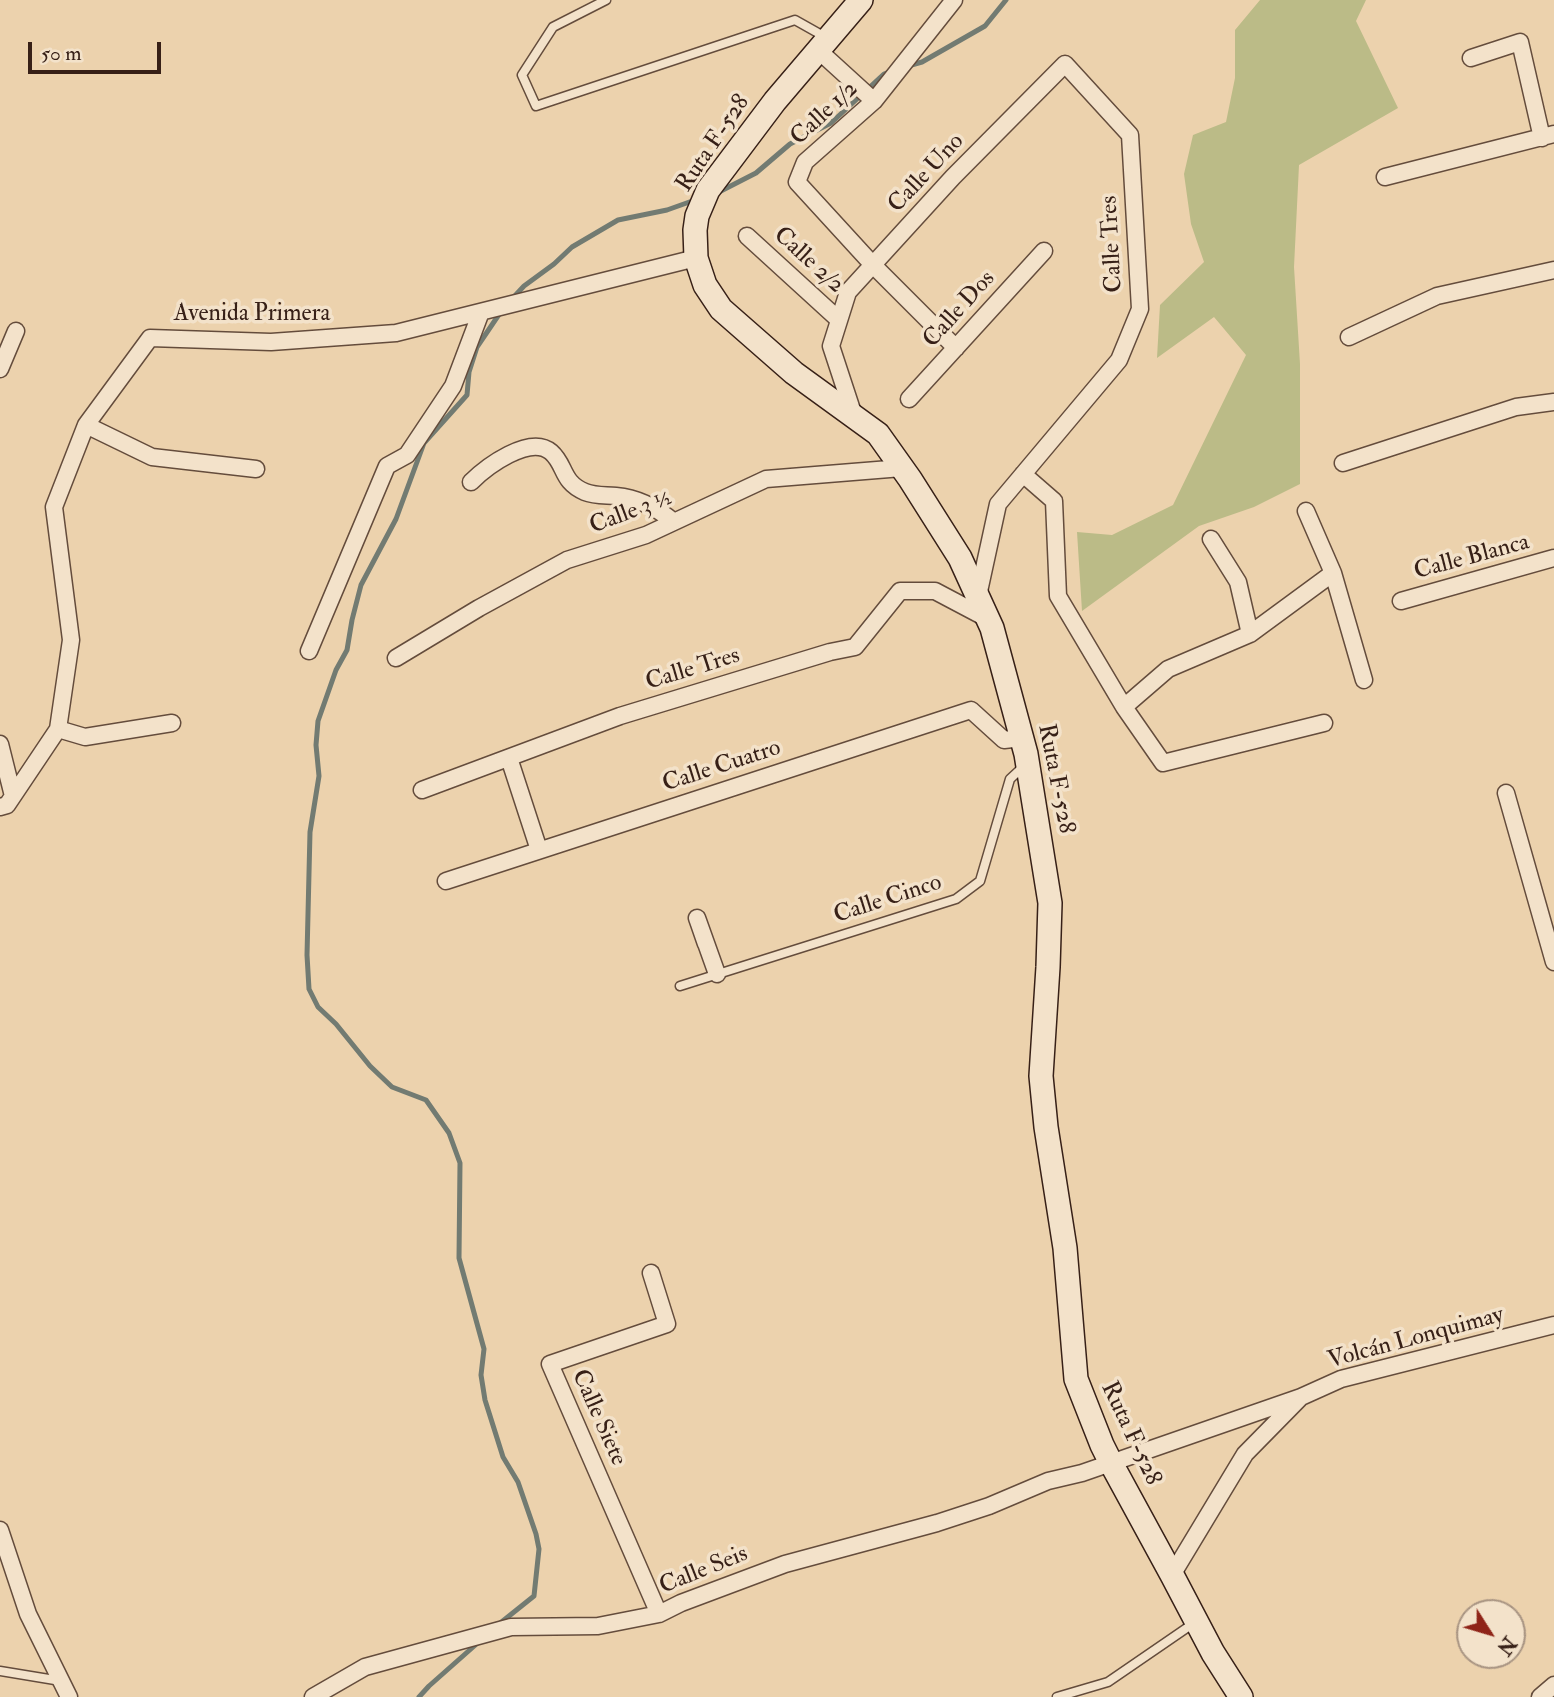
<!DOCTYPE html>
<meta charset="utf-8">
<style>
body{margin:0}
#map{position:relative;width:1554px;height:1697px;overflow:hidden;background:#ecd2ad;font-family:"IM FELL Double Pica",serif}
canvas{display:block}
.north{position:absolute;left:1456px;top:1599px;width:70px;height:70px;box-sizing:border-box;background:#f3e2ca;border:2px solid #a89482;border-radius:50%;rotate:127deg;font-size:19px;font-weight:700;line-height:28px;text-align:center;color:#372017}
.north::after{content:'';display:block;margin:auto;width:24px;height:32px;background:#8f2418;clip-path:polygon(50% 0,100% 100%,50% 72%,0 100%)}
.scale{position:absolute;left:28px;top:42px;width:133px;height:32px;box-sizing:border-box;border:4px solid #372017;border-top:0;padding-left:9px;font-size:21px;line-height:24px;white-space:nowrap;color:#372017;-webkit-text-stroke:5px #f3e2ca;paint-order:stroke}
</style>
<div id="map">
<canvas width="1554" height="1697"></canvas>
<div class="north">N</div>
<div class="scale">50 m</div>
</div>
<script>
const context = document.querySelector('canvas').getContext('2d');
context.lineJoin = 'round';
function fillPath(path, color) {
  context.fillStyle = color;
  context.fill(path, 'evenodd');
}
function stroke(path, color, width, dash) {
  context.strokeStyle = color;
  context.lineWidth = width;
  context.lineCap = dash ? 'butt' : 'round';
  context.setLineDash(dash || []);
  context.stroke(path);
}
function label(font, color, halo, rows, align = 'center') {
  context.font = font + ' "IM FELL Double Pica",serif';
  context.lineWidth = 7;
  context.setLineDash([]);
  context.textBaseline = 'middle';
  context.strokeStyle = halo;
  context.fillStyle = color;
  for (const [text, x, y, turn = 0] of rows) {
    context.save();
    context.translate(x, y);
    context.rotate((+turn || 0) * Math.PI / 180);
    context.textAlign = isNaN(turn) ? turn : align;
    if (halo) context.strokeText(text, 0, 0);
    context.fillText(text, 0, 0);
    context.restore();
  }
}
const green = new Path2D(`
 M1260,0H1366L1356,21L1398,108L1299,165L1294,267L1300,364V484L1254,507L1199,526L1082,611L1077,532L1112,535L1173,505L1246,355L1214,317L1157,358L1160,305L1204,262L1191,224L1184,174L1193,135L1226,122L1235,78V30Z`);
const stream = new Path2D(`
 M908,66L922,62L985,26L1006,0
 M715,194L756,173L790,144L831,123L884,74L892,71
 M511,300L524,286L554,264L572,247L618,220L667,210L695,200
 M499,1624L534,1596L539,1549L536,1534L518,1482L503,1457L485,1400L481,1375L484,1349L459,1258L460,1163L449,1133L426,1100L392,1087L370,1066L336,1024L318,1007L309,989L307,955L310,832L319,776L316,745L318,721L336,670L347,650L352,620L361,585L396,519L424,443L467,395L469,372L477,347L502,310
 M419,1697L429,1686L481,1640`);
const lane = new Path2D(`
 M606,0L553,27L522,75L536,106L795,20L827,38
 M680,986L956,899L980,881L1010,779L1023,767
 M0,1671L61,1681
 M1057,1697L1108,1682L1194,1623`);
const street = new Path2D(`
 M954,0L874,101L805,162L797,182L873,265L956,348
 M818,50L874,101
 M1471,58L1520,42L1542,138
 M1385,177L1554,134
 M747,236L839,320
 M1349,337L1437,296L1554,270
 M0,369L16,331
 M909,399L1044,251
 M854,416L831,346L848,292L953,177L1065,64L1130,135L1140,309L1119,360L998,504L978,596
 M86,425L152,457L256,469
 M1343,463L1516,407L1554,402
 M1023,474L1054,501L1058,596L1124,707L1168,669L1250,634L1333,573L1306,511
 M471,482C486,467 530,434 551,452C566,465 561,482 585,492C595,496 605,495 616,496C639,498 657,508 674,522
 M1211,539L1238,582L1250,634
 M1333,573L1364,680
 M1401,601L1554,558
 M309,651L387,466L407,455L453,386L481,312
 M396,658L479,608L567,560L646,535L766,479L902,468
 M1124,707L1163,763L1324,723
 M58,729L85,737L172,723
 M0,744L13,796
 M509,758L539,850
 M422,790L620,716L830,652L855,647L900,591H935L988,619
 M1506,793L1554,962
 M0,807L7,805L58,729L71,640L54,507L86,425L150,338L271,342L396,333L696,258
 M446,881L971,710L1004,740L1022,738
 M706,944L697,918L717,974
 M651,1273L667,1324L550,1364L659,1614
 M0,1530L28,1614L69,1697
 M1172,1575L1245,1454L1301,1397L1341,1379L1554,1325
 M313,1697L365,1667L511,1627L598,1626L659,1614L681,1603L785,1564L937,1523L989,1506L1048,1481L1082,1473L1301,1397
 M1540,1697L1554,1685`);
const secondary = new Path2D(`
 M861,0L775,101L708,190L697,216L695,230L696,258L705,285L721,309L794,373L878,434L910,479L960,558L992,628L1026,754L1050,903L1048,967L1041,1076L1046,1127L1065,1248L1076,1379L1102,1445L1111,1463L1172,1575L1213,1653L1241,1697`);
const streetNames = [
 ["Calle 1/2",825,114,-43],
 ["Ruta F-528",714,144,-56],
 ["Calle Uno",927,174,-47],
 ["Calle Tres",1113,244,-93],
 ["Calle 2/2",808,261,42],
 ["Calle Dos",960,310,-48],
 ["Avenida Primera",252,315],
 ["Calle 3 ½",631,513,-21],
 ["Calle Blanca",1472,558,-15],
 ["Calle Tres",693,670,-17],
 ["Calle Cuatro",722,767,-18],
 ["Ruta F-528",1055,779,79],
 ["Calle Cinco",888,900,-18],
 ["Volcán Lonquimay",1416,1339,-15],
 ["Calle Siete",598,1418,66],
 ["Ruta F-528",1130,1434,65],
 ["Calle Seis",704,1571,-22]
];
fillPath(green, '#bbbb87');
stroke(stream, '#727b72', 5);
stroke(lane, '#644c3c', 11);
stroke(street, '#644c3c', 19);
stroke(secondary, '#372017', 26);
stroke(lane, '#f3e2ca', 8);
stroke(street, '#f3e2ca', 16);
stroke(secondary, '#f3e2ca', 23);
label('24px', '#372017', '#f3e2ca', streetNames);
</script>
